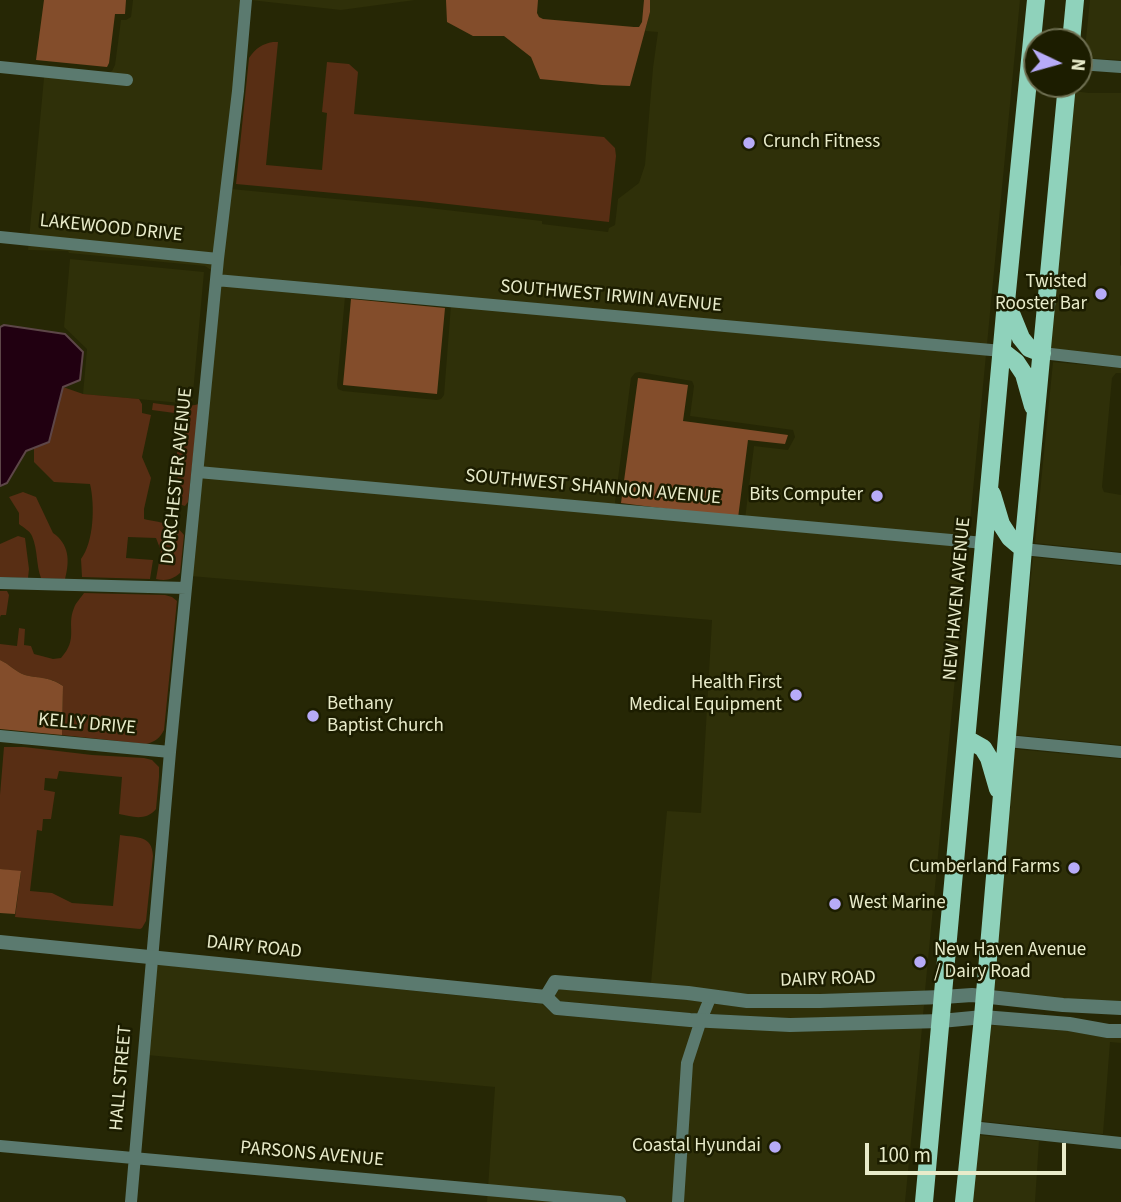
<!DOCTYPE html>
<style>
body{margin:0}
#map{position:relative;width:1121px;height:1202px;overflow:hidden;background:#262705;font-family:"Source Sans 3",sans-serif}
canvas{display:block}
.north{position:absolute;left:1023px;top:28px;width:70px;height:70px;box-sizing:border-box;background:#1c1d00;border:2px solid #6e6f51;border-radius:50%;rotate:95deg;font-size:19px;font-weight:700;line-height:28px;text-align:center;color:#e8ebca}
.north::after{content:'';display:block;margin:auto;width:24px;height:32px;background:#b7abf8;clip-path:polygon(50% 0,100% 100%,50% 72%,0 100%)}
.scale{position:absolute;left:865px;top:1143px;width:201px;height:32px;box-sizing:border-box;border:4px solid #e8ebca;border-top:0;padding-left:9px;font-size:21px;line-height:24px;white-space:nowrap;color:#e8ebca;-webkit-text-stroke:5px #1c1d00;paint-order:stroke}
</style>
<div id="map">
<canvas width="1121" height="1202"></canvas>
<div class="north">N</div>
<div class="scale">100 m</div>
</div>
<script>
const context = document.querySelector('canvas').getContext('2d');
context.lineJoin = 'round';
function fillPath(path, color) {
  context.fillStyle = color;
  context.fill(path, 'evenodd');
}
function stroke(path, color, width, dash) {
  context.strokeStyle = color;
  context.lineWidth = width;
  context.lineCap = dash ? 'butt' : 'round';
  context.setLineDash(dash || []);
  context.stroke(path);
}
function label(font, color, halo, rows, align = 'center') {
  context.font = font + ' "Source Sans 3",sans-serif';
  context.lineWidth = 5;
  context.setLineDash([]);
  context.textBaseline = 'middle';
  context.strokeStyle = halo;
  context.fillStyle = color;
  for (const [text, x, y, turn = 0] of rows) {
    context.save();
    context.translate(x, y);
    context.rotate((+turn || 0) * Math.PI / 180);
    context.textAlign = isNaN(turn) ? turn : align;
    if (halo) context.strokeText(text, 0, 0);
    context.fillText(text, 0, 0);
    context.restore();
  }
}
const built = new Path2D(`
 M133,0H248L231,189L420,207L542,221V224L608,232L609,228L615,225L618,199L639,183L645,165L653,68L658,32L645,31L650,12V0H1020L925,991L819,994H747L651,983L667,811L701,813L712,620L190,576L211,270L205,266L69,253L68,251L28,250L45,67L108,73L112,71L115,65L121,20H126L131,17ZM345,297L451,305L444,395L441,399L437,400L343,391L338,389L337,385ZM639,372L692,381L694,386L690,416L793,430L795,437L788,450L754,446L745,519L616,506L615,502L631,378L635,373Z
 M250,0H415L341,10Z
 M1090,0H1121V60L1084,58Z
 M1066,90L1089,93H1121L1120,265L1121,266V362L1042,353Z
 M70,259L204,272L192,404L83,394L87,349L64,327Z
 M1053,362L1121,368V373H1116L1112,378L1102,487L1104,492L1121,495V552L1035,543Z
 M1033,557L1121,566V745L1015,735Z
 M1014,749L1121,759V1001L1064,999L993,990L1009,809L1011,808L1009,802Z
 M154,964L542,1004L551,1012L556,1015L690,1027L922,1028L905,1202H487L495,1087L147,1055Z
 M559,989L688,1000L747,1008H820L924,1005L923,1015L790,1018L691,1013L560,1001L555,996Z
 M989,1025L1068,1031L1108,1038H1121V1043L1110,1042L1103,1134L980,1121Z
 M978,1135L1039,1141L1035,1202H972Z`);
const green = new Path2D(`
 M273,42H278L266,165L322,170L327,113L322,112L327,62L349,64L358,72L354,114L604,137L615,148L616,156L609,222L421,201L236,184L249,58C256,48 262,44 273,42Z
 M63,387L83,394L139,399L142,404V413L151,415L142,457L151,478L144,509V519C159,523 175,522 184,535L180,573C172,580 166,581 156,579L161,551L156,538L128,537L126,558L153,560L150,579L82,577L81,559C94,542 95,505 90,484L54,482L34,462V448L49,442Z
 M153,403C168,405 184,408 199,404L188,502L185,506L179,504L180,487L177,486L178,470L174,469L184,416L182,414L152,410Z
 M23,492L36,497L53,533C69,544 70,560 65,579L41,578C36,565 38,550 32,536C30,531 24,528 19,524V513L9,497Z
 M18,536L25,538L29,569L28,578L0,577V544Z
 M0,591H7L9,595L6,615H1L0,617Z
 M84,593L165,595L172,597L177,601L164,730C160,738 155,742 146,744L62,735L63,686C49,676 40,679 25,675C16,672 9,664 0,660V644L17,646L19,628L25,629L24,645L31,646L34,654L53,659L61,658C79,638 66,627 74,608C76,602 81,598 84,593Z
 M4,747H24L92,755L144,758L152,760L159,767V777L156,809C146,821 133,817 119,814L122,777L59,771L57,779L45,778L44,790L55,792L51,819H43L42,831L37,830L30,891L52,893L72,903L113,906L120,835C138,838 152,835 153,856L146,921L142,928L140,929L15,917L21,872L0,869V795Z`);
const forest = new Path2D(`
 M44,0H126L125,14H115L109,63L107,67L36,60Z
 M446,0H538L537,13L539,17L543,19L634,27H639L642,22L644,0H650V12L630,86L602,85L540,79L531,57L504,36H473L447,22Z
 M351,299L445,308L437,394L343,385Z
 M638,378L688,385L683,421L788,435L785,444L748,440L738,518L621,503Z
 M0,660C9,664 16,672 25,675C41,679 48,676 63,686L62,735L0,729Z
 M0,869L21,871L15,914L0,913Z`);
const water = new Path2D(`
 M4,325L65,334L83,352L80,380L63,387L49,442L26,451L7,483L0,486V327Z`);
const minor = new Path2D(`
 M1079,64L1121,67
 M0,67L127,80
 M0,237L218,259
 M216,280L1002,351
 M1042,353L1121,362
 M198,472L984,543
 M1023,549L1121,559
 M0,583L186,588
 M0,736L170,752
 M1007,741L1121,752
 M971,1127L1121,1143
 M0,1146L620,1202
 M131,1202L170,752L218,259L238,91L246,0
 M678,1202L687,1063L701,1020L711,996`);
const tertiary = new Path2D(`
 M0,942L546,997L557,1008L690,1020L790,1025L941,1021L983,1017L1069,1024L1108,1031H1121
 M546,997L555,982L688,993L747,1001H820L943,997L972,995L1063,1005L1121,1008`);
const primary = new Path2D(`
 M1071,42L1075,0
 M1008,306L1021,338L1029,348L1042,353
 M1002,351L1016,362L1024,374L1033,406
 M992,494L1001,524L1010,538L1023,549
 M967,739L983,748L989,758L998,789
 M924,1202L1006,302L1036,0
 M964,1202L983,1017L1023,549L1067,84`);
const markers = [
 [749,143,7,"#b7abf8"],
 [1101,294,7,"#b7abf8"],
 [877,496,7,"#b7abf8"],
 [796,695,7,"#b7abf8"],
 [313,716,7,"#b7abf8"],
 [1074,868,7,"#b7abf8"],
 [835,904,7,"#b7abf8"],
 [920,962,7,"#b7abf8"],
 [775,1147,7,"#b7abf8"]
];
const poiNames = [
 ["Crunch Fitness",763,143,"left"],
 ["Twisted",1087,283],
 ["Rooster Bar",1087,305],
 ["Bits Computer",863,496],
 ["Health First",782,684],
 ["Medical Equipment",782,706],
 ["Bethany",327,705,"left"],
 ["Baptist Church",327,727,"left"],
 ["Cumberland Farms",1060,868],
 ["West Marine",849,904,"left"],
 ["New Haven Avenue",934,951,"left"],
 ["/ Dairy Road",934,973,"left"],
 ["Coastal Hyundai",761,1147]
];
const streetNames = [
 ["LAKEWOOD DRIVE",111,229,6],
 ["SOUTHWEST IRWIN AVENUE",611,297,5],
 ["DORCHESTER AVENUE",178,476,-84],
 ["SOUTHWEST SHANNON AVENUE",593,488,5],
 ["NEW HAVEN AVENUE",958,599,-85],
 ["KELLY DRIVE",87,725,5],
 ["DAIRY ROAD",254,948,6],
 ["DAIRY ROAD",828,980,-2],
 ["HALL STREET",122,1078,-85],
 ["PARSONS AVENUE",312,1155,5]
];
fillPath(built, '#2f3009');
fillPath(green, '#582e14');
fillPath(forest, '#834d2b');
fillPath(water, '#210011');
stroke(water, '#5d4648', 2);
stroke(minor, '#5b7a6f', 12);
stroke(tertiary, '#5b7a6f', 14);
stroke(primary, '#8fd2bb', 18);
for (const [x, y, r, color] of markers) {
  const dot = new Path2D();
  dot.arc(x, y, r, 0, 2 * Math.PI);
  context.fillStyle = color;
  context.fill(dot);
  stroke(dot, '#1c1d00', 2.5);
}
label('19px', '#e8ebca', '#1c1d00', poiNames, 'right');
label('19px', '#e8ebca', '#1c1d00', streetNames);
</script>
